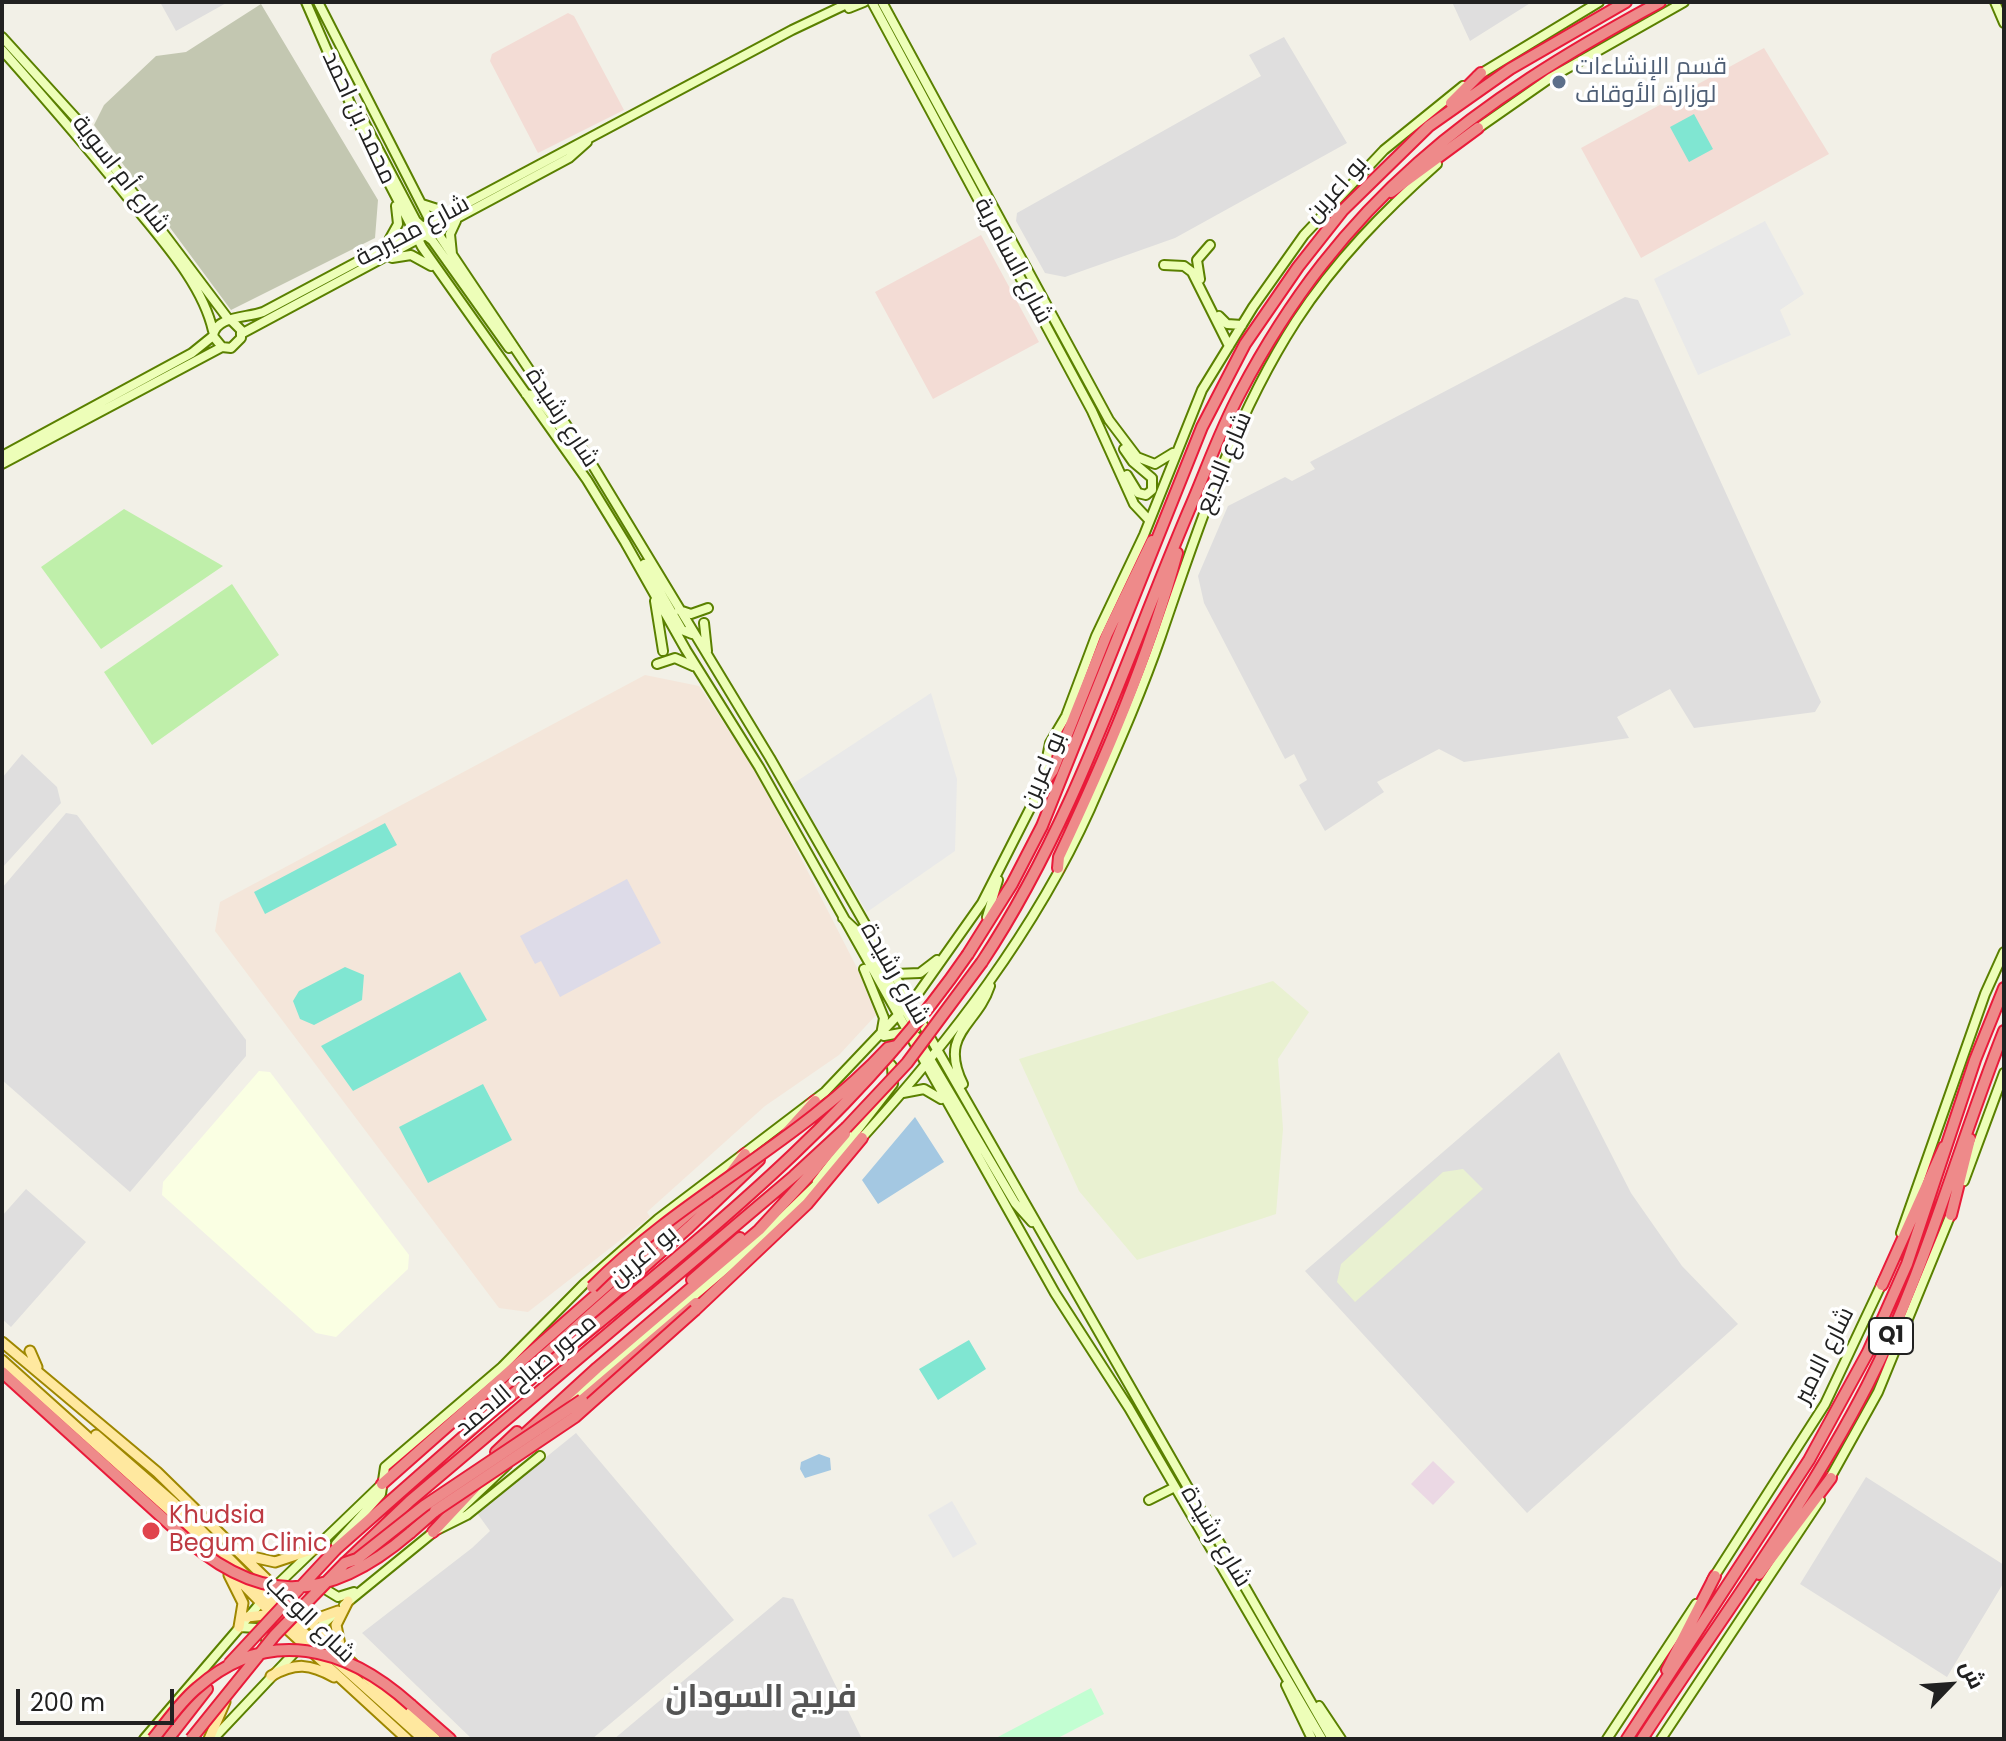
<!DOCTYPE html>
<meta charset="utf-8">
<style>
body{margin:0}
#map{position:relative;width:2006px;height:1741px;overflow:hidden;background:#f2f0e7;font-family:Poppins,Cairo,sans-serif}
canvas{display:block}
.frame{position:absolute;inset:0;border:4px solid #212121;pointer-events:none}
.north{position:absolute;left:1910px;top:1645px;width:80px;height:80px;-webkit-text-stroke:6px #fff;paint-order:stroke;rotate:65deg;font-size:22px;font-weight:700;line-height:32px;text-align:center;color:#212121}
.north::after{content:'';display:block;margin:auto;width:28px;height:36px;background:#212121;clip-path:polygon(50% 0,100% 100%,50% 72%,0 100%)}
.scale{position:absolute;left:16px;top:1689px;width:158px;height:36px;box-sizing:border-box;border:4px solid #212121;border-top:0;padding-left:10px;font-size:24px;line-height:28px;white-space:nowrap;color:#212121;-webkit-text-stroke:6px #fff;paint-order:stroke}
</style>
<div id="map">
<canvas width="2006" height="1741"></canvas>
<div class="frame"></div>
<div class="north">ش</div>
<div class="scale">200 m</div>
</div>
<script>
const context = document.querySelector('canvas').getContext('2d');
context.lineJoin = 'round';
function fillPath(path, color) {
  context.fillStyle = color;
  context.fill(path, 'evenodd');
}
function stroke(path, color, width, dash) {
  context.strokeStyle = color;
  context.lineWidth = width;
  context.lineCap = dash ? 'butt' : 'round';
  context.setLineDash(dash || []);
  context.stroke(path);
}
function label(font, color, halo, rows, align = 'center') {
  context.font = font + ' Poppins,Cairo,sans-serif';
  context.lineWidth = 7;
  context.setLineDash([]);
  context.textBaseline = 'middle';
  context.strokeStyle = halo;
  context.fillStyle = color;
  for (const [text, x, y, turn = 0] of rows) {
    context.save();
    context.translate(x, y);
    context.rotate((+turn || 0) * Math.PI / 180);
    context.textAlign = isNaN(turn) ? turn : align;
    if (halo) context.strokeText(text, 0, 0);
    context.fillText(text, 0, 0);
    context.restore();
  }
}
const residential = new Path2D(`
 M160,2H228L176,31Z
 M1452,2H1532L1470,41Z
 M1284,37L1347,143L1175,238L1065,277L1045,273L1016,221L1017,213L1261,76L1249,55Z
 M1625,297L1638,300L1821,702L1815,712L1694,728L1670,689L1617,717L1629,738L1464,762L1439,749L1377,782L1384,792L1325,831L1299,785L1307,780L1294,754L1285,759L1204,603L1198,576L1228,506L1285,477L1292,481L1315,469L1310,462Z
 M22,754L57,787L61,803L2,868V778Z
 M66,813L77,815L246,1040V1056L130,1192L2,1080V888Z
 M1559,1052L1631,1193L1682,1266L1738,1324L1527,1513L1305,1271Z
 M26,1189L86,1242L11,1327L2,1319V1216Z
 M576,1433L734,1620L592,1739H472L362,1633L472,1548L490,1531L477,1513Z
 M1866,1477L2004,1565V1582L1947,1677L1800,1584Z
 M783,1597L793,1599L862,1739H614Z`);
const commercial = new Path2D(`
 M568,13L574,16L624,110L538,153L490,61L492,54Z
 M1764,48L1829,154L1641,258L1581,148Z
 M981,235L1039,342L933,399L875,292Z`);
const industrial = new Path2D(`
 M1433,1461L1455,1482L1433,1505L1411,1484Z`);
const education = new Path2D(`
 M259,1071L270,1072L409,1255L408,1269L336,1337L316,1333L162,1195L163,1182Z`);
const military = new Path2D(`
 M645,675L699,686L758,774L877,1007V1014L839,1055L765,1106L647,1212L650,1217L528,1312L499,1308L215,931L220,902Z`);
const construction = new Path2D(`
 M261,4L378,200L375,238L231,310L94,125L104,105L156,56L186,52Z`);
const farmland = new Path2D(`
 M1273,981L1309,1012L1278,1059L1283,1129L1276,1214L1137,1260L1079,1191L1019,1059Z
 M1463,1169L1483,1189L1355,1302L1337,1282L1341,1264L1443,1172Z`);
const grass = new Path2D(`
 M124,509L223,566L101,649L41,567Z
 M232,584L279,655L152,745L104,672Z`);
const park = new Path2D(`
 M1091,1688L1104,1714L1056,1739H994Z`);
const pitch = new Path2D(`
 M1694,114L1713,149L1689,162L1670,127Z
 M385,823L397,845L265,914L254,892Z
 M345,967L364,975L362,1000L314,1025L300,1019L293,1001L299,991Z
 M460,972L487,1020L353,1091L321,1046Z
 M483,1084L512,1140L428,1183L399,1127Z
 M969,1340L986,1369L938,1400L919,1369Z`);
const parking = new Path2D(`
 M1765,221L1804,294L1780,310L1791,335L1698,375L1654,279Z
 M931,693L957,779L955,851L867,912L791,785Z
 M952,1501L977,1544L953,1558L928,1515Z`);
const plaza = new Path2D(`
 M627,879L661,943L560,997L541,961L535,964L520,936Z`);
const water = new Path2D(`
 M915,1117L944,1162L878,1204L862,1180Z
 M819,1454L830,1458L831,1470L805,1478L800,1469L801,1462Z`);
const secondary = new Path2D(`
 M306,2L363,133L422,247L587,480L625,542L686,650L759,767L1055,1293L1129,1408L1322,1739
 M318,2L431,223L587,456L770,758L1332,1739
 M872,2L1092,411L1134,504L1149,520
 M882,2L1109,420L1137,457L1155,464L1173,453
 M1995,2L2004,23
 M849,8L864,2
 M2,37L82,125L229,320
 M2,50C48,102 93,154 136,208C165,244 203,286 213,331
 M1477,76L1599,2
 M362,118L416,221L426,230
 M1474,131L1550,78L1684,2
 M422,204L450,213
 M424,234L432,240L509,348
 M388,242L398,224L396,206
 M452,254L450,234L456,221
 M392,258L411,255L431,266
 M1164,265L1184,266L1192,272L1229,346
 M1200,279L1197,260L1210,245
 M1219,316L1227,324L1242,325
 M232,321L241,330V338L231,348L222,347L213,336C215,316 246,318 263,312L792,30L851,2
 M241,334L569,158L587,142
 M526,394L537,396L575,447
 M1124,449L1133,462L1152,478V490L1146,495L1138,493L1127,475
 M2,456L192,353L213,336
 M2,464L222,347
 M644,564L682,630L692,634
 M655,601L663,651
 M679,610L691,614L708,608
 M704,623L707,651
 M657,664L675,658L693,666
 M987,917L998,880
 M843,918L863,937L916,1029
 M864,969L884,1018L881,1035
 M895,974L920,973L937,960
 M884,1036L906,1032L917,1037L1015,1203L1032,1222
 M963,1084C938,1033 977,1026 990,986
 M903,1093L924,1089L941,1099
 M860,1140C950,1041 1035,931 1090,809C1115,752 1141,694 1161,636C1198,528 1234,417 1296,321C1335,261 1384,211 1437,164
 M1964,1181L2004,1073
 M817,1182L893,1084L892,1066L882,1055
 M1901,1233L1985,994L2004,952
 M554,1415L755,1244L823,1178
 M1829,1480L1878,1392L1953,1209
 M1149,1500L1175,1487
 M450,1519L507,1465
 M437,1530L467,1515L540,1456
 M336,1544L381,1494L385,1467L502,1367L584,1284L658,1219L825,1092L917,995L982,903L1041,787L1050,743L1066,716L1096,636L1144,535L1202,390L1253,307L1304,235L1384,150L1463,86
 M1712,1580L1825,1404L1884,1279
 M320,1586L338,1597L354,1592
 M275,1587L382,1484
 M344,1605L436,1530
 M239,1627L257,1628L265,1636L268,1646
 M306,1640L334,1614
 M1286,1685L1312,1739
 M1319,1706L1341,1739
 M144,1739L263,1600
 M213,1739L297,1650
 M1607,1739L1696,1604
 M1661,1739L1820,1500`);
const primary = new Path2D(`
 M2,1342L157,1472L353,1664
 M30,1351L37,1367
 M2,1360L178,1518L286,1628L407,1739
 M96,1435L174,1503L286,1616L310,1621L338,1611
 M248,1556L275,1562L314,1549
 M229,1575L243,1603L239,1627
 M247,1617L274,1614
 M291,1621L423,1739
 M341,1650L336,1625L348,1601
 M271,1676C296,1662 310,1664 334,1677
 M367,1677L436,1739
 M209,1739L225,1702`);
const highway = new Path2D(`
 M1451,103L1481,73
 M1391,192L1478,128
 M1041,787L1053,770L1107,634L1152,541
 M1058,868L1059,857C1105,759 1149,657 1177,553
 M968,954L1012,884L1042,826L1202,427L1245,344L1298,267L1343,210L1429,126L1510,69L1626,2
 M982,962C1074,823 1124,663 1189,510C1206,471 1220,430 1240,393C1342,199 1473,103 1660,2
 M787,1132L815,1101
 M814,1170L845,1134
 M727,1178L745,1154
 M1951,1215L1970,1139
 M692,1280L740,1238
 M1882,1285L1944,1147
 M695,1310L807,1204L862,1138
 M2,1372L174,1528
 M582,1400L696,1303
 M515,1443L597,1368L759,1230L817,1167
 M496,1452L517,1432
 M382,1484L707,1197
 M433,1532L478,1484
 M410,1533L435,1511
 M336,1549L480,1422L493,1401L689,1227L759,1160
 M345,1563L410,1501L794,1176L846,1128
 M1759,1574L1831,1478
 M1667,1670L1715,1576
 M411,1705L450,1739
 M168,1739L207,1689
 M1627,1739L1809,1460L1868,1352L1907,1264L1975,1060L2004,988
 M1642,1739C1718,1622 1803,1510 1867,1386C1925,1273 1957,1149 2004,1031`);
const highwayBridge = new Path2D(`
 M846,1128L907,1063L982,962
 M592,1287C682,1196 801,1142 888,1048L897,1046
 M480,1422C651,1275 839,1142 968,954
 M435,1511L575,1417L695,1310
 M174,1528C255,1606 325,1606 410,1533
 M229,1664L336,1549
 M153,1739C167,1722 180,1702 197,1688C268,1625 347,1647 411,1705
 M191,1739L275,1635L345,1563L357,1559L424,1506L582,1400`);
const markers = [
 [1559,82,8,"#5c6f8a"],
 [151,1531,10,"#e0444e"]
];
const shields = [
 [1891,1336,44]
];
const shieldNames = [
 ["Q1",1891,1336]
];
const serviceNames = [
 ["قسم الإنشاءات",1575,68],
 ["لوزارة الأوقاف",1575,96]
];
const streetNames = [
 ["محمد بن احمد",358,118,65],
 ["شارع أم اسوية",120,175,52],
 ["بو اعرين",1337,190,-48],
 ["شارع محيرجة",413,232,-28],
 ["شارع السامرية",1012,261,62],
 ["شارع رشيدة",561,418,57],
 ["شارع البديع",1225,463,-67],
 ["بو اعرين",1044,770,-67],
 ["شارع رشيدة",894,974,60],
 ["بو اعرين",644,1257,-40],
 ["شارع الامير",1825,1356,-63],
 ["محور صباح الاحمد",527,1376,-40],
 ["شارع رشيدة",1215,1537,59],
 ["شارع الوعب",309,1620,44]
];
const healthNames = [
 ["Khudsia",169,1517],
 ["Begum Clinic",169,1545]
];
const districtNames = [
 ["فريج السودان",761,1699]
];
fillPath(residential, '#dfdede');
fillPath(commercial, '#f3dcd5');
fillPath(industrial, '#ebd8e4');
fillPath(education, '#faffe3');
fillPath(military, '#f4e6da');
fillPath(construction, '#c3c7b1');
fillPath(farmland, '#e9f1d1');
fillPath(grass, '#bfefaa');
fillPath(park, '#c2fed2');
fillPath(pitch, '#80e6d2');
fillPath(parking, '#e9e9e9');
fillPath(plaza, '#dddbe8');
fillPath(water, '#a4c8e2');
stroke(secondary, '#5a8000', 12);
stroke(primary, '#9e8700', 13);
stroke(highway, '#e91b3a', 14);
stroke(secondary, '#edfeb8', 8);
stroke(primary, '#ffe89f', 9);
stroke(highway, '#ee8a8a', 10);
stroke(highwayBridge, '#e91b3a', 14, []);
stroke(highwayBridge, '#ee8a8a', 10);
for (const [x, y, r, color] of markers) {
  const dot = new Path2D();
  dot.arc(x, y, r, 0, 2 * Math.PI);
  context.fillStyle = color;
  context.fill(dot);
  stroke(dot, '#fff', 3);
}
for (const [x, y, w] of shields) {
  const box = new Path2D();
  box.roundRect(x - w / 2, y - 18, w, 36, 6);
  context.fillStyle = '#fff';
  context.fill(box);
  stroke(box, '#212121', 2);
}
label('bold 22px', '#212121', null, shieldNames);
label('24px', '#4e5e75', '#fff', serviceNames, 'left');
label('24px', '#212121', '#fff', streetNames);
label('24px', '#be3a42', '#fff', healthNames, 'left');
label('bold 32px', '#545454', '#fff', districtNames);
</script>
